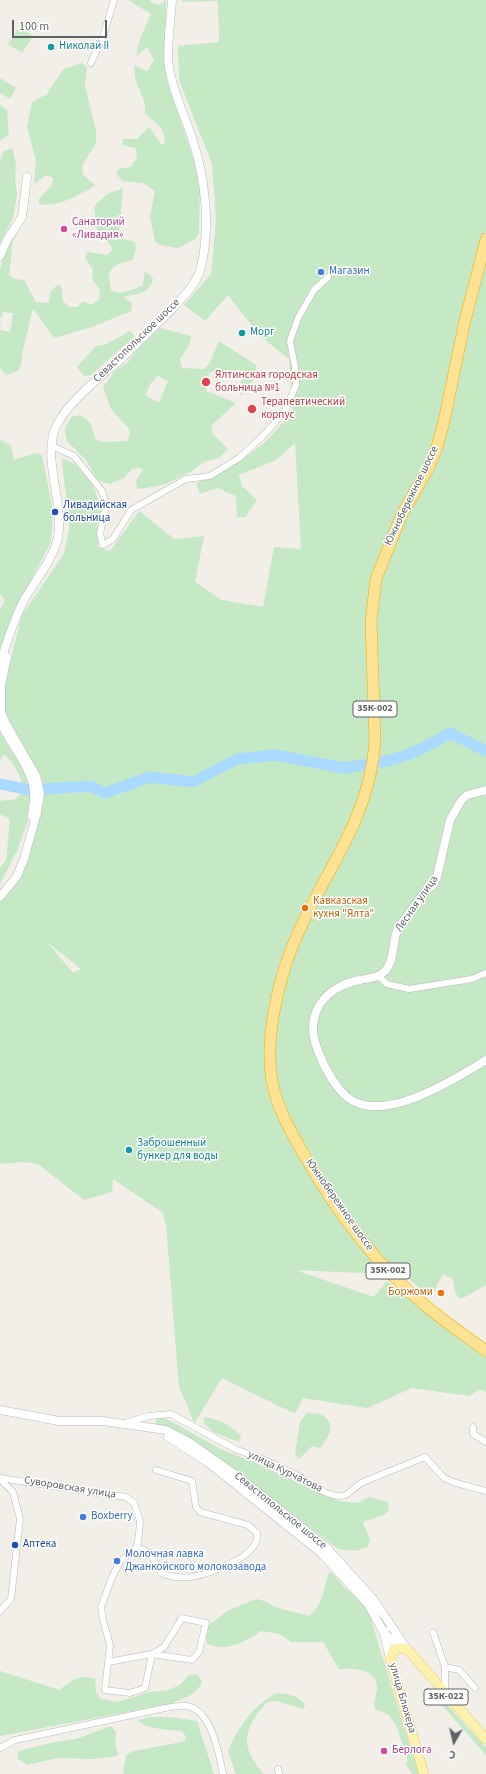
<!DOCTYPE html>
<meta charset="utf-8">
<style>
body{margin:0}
#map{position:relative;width:486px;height:1774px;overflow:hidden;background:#f1efe8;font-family:"Source Sans 3",sans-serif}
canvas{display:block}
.north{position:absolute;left:434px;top:1722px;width:40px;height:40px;-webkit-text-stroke:3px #fff;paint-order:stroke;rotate:188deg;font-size:11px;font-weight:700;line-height:16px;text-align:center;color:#5f6368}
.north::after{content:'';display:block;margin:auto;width:14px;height:18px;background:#5f6368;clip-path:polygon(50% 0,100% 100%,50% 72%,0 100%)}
.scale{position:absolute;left:12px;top:20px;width:95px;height:18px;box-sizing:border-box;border:2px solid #5f6368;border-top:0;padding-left:5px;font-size:12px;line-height:14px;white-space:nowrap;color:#5f6368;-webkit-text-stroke:3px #fff;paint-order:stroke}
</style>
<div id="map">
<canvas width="486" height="1774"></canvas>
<div class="north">С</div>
<div class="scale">100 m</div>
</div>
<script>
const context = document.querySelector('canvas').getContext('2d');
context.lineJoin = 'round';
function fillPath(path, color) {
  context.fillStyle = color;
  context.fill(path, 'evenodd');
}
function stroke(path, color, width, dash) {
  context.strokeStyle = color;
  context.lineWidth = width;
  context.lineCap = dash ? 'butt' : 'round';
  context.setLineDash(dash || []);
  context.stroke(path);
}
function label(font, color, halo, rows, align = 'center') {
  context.font = font + ' "Source Sans 3",sans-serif';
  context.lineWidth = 3;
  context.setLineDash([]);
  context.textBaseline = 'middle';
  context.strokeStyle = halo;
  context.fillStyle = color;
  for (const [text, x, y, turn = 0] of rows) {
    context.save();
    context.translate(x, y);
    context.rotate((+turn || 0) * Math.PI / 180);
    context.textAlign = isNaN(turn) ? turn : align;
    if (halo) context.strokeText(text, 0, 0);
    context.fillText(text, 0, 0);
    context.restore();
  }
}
const green = new Path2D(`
 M128,0H150L151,2L159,5L166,0V78L193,158L200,186L199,234L195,239L178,248L160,245L155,241L150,217L155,191L143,183L122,181L116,173L118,169L131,167L137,158L136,148L122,145L123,139H137L149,127L161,144L164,145C168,130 156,123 145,114V104L135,78L134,65L147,71L154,60L147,47L136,56L139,41L151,14Z
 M182,0H486V1285L463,1298H459L455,1292L453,1279L443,1274L434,1291L427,1295L405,1275L295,1270L374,1297L387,1281L419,1307L486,1355V1392L480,1389L469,1396L412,1388L367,1408L303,1398L295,1414L222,1378L194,1424C191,1411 184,1400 179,1387L166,1225L163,1213L113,1179L112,1192L84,1200L38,1164L23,1162L0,1164V901L20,878L29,853L44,799L42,781L5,715L3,690L22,615L64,554L70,524L63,473L62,458L75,464L92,484L102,509L97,525L98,547L110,551L139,511L174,539L204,536L195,582L222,600L263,607L274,547L301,549L295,443L276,460L239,475L242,486L257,500L245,517H237L236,496L217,488L200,494L196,483C217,472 240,462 259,447C272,437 282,423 293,410L289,359L260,336L228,295L205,321L184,305L211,274L216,220L212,164L179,80L178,46L219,42L218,1L182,2ZM47,942L81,969L73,973Z
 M19,27L33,36L22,53L8,44Z
 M82,63L87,67L85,85L96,131V143L82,166L83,175L95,185C81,195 56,208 39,204V199L52,185L53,178L46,175L34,184L36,161L27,127L32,102L47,94L63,69Z
 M0,78L16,88L10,99L0,93Z
 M0,105L7,110L9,134L0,141Z
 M12,148L16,164L15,178L17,194L13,218L0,243V160L4,151Z
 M123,188L119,235L123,239L135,242L136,247L133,260C111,265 106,268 111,290C122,296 132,290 143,285L145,271L153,278C150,294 136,294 123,297L132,303L131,311L92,327L54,338L33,308L22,354L21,365L18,371L6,375L0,368V323H1L0,330L10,332L13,313L3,312L2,317H0V270L3,257L15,230L20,227L13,241L9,275L15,279L24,280L36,302L49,303L50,293L57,285L61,286L63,301L69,307H77L83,301L91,305L99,300L100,290L92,279L93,270L85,258L87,252L107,255L113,249L109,243L98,238L94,206L107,194Z
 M160,328L191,336L189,346L180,359L182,368L204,369L209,364L219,341L256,365V377L241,396L239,389L241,380L237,375L217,370L209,373L206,391L236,403L212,425V433L228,449L219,458L203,462L192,471L166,484L141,489L137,488L136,481L143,469L141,468L132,469L124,478L110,484L97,480L86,460L67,441L65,429L71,417L80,415L90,422L95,438L100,442L128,441L130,430L111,409L103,387L114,372L128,362L137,350ZM157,375L168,381L159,403L145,395L152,381H154Z
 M130,331L135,336L91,375L84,376L77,367L94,348L96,346L104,345Z
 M0,440L11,445L14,460L35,453L42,455L53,511L51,542L14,612L10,627L0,648V609L4,603V599L0,594Z
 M0,733L28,775L34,795L30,815L17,851L0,884V868L6,860L10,820L0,814V801L16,799C17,797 21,794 22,791C25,781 11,759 4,754L0,761Z
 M307,1413L322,1414L330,1423V1433L321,1448L312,1446L299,1459L295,1454L300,1422Z
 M161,1417L165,1418L222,1450L251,1461L339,1501L357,1503L369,1497L388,1502C394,1519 370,1516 363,1523L370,1539L368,1547L356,1551L338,1549L235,1471L155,1424L157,1419Z
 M204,1417C217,1419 232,1425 241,1436L239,1442L213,1432L204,1423Z
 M329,1572L332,1573L346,1589L365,1606L369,1613L400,1714L419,1774H412L406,1765L408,1761L396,1725L389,1715L375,1709C373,1702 377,1695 377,1687C376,1668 353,1668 339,1669L323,1642H291L280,1634L261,1631C243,1643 228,1652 207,1644L206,1635L207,1627L227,1611L256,1599L268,1602L275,1607L309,1616C323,1605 324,1588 329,1572Z
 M0,1671L60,1690C69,1681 82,1673 95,1679L96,1692L101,1699L118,1702L149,1692L168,1690L180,1685L189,1675L197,1674L202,1681C198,1695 183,1698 170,1704L0,1736Z
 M278,1693C287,1694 301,1696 305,1705L303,1709L276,1701L267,1702C244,1729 238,1745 264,1774H236L228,1751C238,1728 254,1703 278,1693Z
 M433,1695H438L486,1747V1755Z
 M150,1717H171L197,1721L214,1774H123L126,1755L134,1751L182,1742L186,1739L185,1735L182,1731C171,1730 144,1729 138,1720Z
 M111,1726L116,1732L115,1744L118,1753L117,1756L94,1759L57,1758L27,1765L18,1759V1751L55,1742L76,1739Z`);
const river = new Path2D(`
 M383,762C407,757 429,746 450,733L486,751
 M0,784L30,790
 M43,789L90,786L105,793L150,777L193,782L237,759L275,755L344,768L369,764`);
const street = new Path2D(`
 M91,63L104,34L114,0
 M52,446L74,456L102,491L106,504L100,534L103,545L113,539L131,510L186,479L210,476L239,458L263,436L285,411L296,385L295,367L290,341L298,318L314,290L328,277
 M378,976L387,984L409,989L472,979L486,973
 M125,1423L149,1416L171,1414L235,1449L267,1461L298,1476L320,1490L332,1495L340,1496L346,1495L361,1483L373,1478L425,1457L444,1478L456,1483L486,1491
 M473,1427V1434L486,1442
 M0,1478L126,1497L134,1503L140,1521L139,1534L137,1547L120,1562L113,1575L101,1607L103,1620L110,1645L105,1690L130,1693L145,1688L152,1654L164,1647L182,1618L206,1623L199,1652L192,1660L152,1654L108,1662
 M0,1479L13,1492L20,1519L11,1599L0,1611
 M137,1547C142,1549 148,1551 152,1556C156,1563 157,1572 166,1575C174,1577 183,1578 191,1577C210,1574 261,1556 257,1533L248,1525L200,1512L196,1507L192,1481L156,1470
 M433,1632L445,1667V1692
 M445,1667L459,1670L475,1688
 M0,1748L15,1740L165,1708C172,1707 181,1705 187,1706C212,1711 219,1754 223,1774
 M278,1769L279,1774`);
const secondary = new Path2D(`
 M0,256L7,240L22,217L27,177
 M0,665C6,644 13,622 23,602C34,581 53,561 58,537C64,502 43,461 55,429C65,404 100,377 121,359C138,343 155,326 172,309C183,297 197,284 201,267C211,226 205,177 192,138C184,114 173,92 169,67C166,50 171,18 172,0
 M0,721C9,743 28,762 33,785C36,794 33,806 32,816
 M486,790L467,795L461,801L450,820L437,877L433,885L423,894L398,928C392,941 395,960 385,971C379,978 369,978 360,980C343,983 324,993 317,1010C308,1030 316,1047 324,1065C330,1076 337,1089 347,1097C382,1126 455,1079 486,1060
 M0,897L17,876L24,859L37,813L40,793L36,776L5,722L1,712V685L7,657
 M0,1410L59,1421H103L166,1430L189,1442L240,1478L326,1547L373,1599L407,1649
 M168,1437L206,1461L321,1553L368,1604L384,1633L402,1648
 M385,1631L384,1633L390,1659`);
const primary = new Path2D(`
 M424,1774L390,1659L394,1649L401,1648L407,1649L486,1739`);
const highway = new Path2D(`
 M486,239L464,325L443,426L436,450L428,469L402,514L376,579L371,621L375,740C370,818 329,864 299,931C280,972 264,1036 272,1081C277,1108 290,1130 303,1153C335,1210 375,1264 426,1306C445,1322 466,1336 486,1351`);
const markers = [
 [51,47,4,"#0f9aa8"],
 [64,229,4,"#d1479c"],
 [321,272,4,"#3f7fe0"],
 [242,333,4,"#0f9aa8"],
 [206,382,5,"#e0444e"],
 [252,409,5,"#e0444e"],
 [55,512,4,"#1a4fb4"],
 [305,908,4,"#e8710a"],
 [129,1150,4,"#0f9aa8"],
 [441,1293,4,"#e8710a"],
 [83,1517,4,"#3f7fe0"],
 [15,1545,4,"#1a4fb4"],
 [117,1561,4,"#3f7fe0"],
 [384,1751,4,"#d1479c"]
];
const shields = [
 [375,709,44],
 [388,1271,44],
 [446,1697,44]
];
const shieldNames = [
 ["35К-002",375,709],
 ["35К-002",388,1271],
 ["35К-022",446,1697]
];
const cultureNames = [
 ["Николай II",59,47],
 ["Морг",250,333],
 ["Заброшенный",137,1144],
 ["бункер для воды",137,1157]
];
const hotelNames = [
 ["Санаторий",72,223],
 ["«Ливадия»",72,236],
 ["Берлога",392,1751]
];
const shopNames = [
 ["Магазин",329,272],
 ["Boxberry",91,1517],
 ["Молочная лавка",125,1555],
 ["Джанкойского молокозавода",125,1568]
];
const streetNames = [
 ["Севастопольское шоссе",137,341,-44],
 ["Южнобережное шоссе",412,496,-64],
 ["Лесная улица",417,904,-55],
 ["Южнобережное шоссе",339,1205,55],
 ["улица Курчатова",285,1472,26],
 ["Суворовская улица",70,1488,9],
 ["Севастопольское шоссе",280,1511,39],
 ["улица Блюхера",402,1698,74]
];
const healthNames = [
 ["Ялтинская городская",215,376],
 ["больница №1",215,389],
 ["Терапевтический",261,403],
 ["корпус",261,416]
];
const transitNames = [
 ["Ливадийская",63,506],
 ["больница",63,519],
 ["Аптека",23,1545]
];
const foodNames = [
 ["Кавказская",313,902],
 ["кухня \"Ялта\"",313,915],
 ["Боржоми",433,1293,"right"]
];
fillPath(green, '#c5e8c5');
stroke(river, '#aadaff', 11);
stroke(street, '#b5b8bc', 7);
stroke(secondary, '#b6babf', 9);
stroke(primary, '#f2c960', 10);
stroke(highway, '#f9ab00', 12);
stroke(street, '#fff', 6);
stroke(secondary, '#fff', 8);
stroke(primary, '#fff2af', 9);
stroke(highway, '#fde293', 11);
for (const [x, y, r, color] of markers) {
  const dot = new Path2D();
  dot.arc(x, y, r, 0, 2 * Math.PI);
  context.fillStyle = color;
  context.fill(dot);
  stroke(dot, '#fff', 1.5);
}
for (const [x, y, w] of shields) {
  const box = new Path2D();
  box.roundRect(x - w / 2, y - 8, w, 16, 3);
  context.fillStyle = '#fff';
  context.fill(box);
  stroke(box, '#5f6368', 1);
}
label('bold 10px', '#5f6368', null, shieldNames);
label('11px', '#0d838f', '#fff', cultureNames, 'left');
label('11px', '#b23c85', '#fff', hotelNames, 'left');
label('11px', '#366cbe', '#fff', shopNames, 'left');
label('11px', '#5f6368', '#fff', streetNames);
label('11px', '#be3a42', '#fff', healthNames, 'left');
label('11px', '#164399', '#fff', transitNames, 'left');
label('11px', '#c56008', '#fff', foodNames, 'left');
</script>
